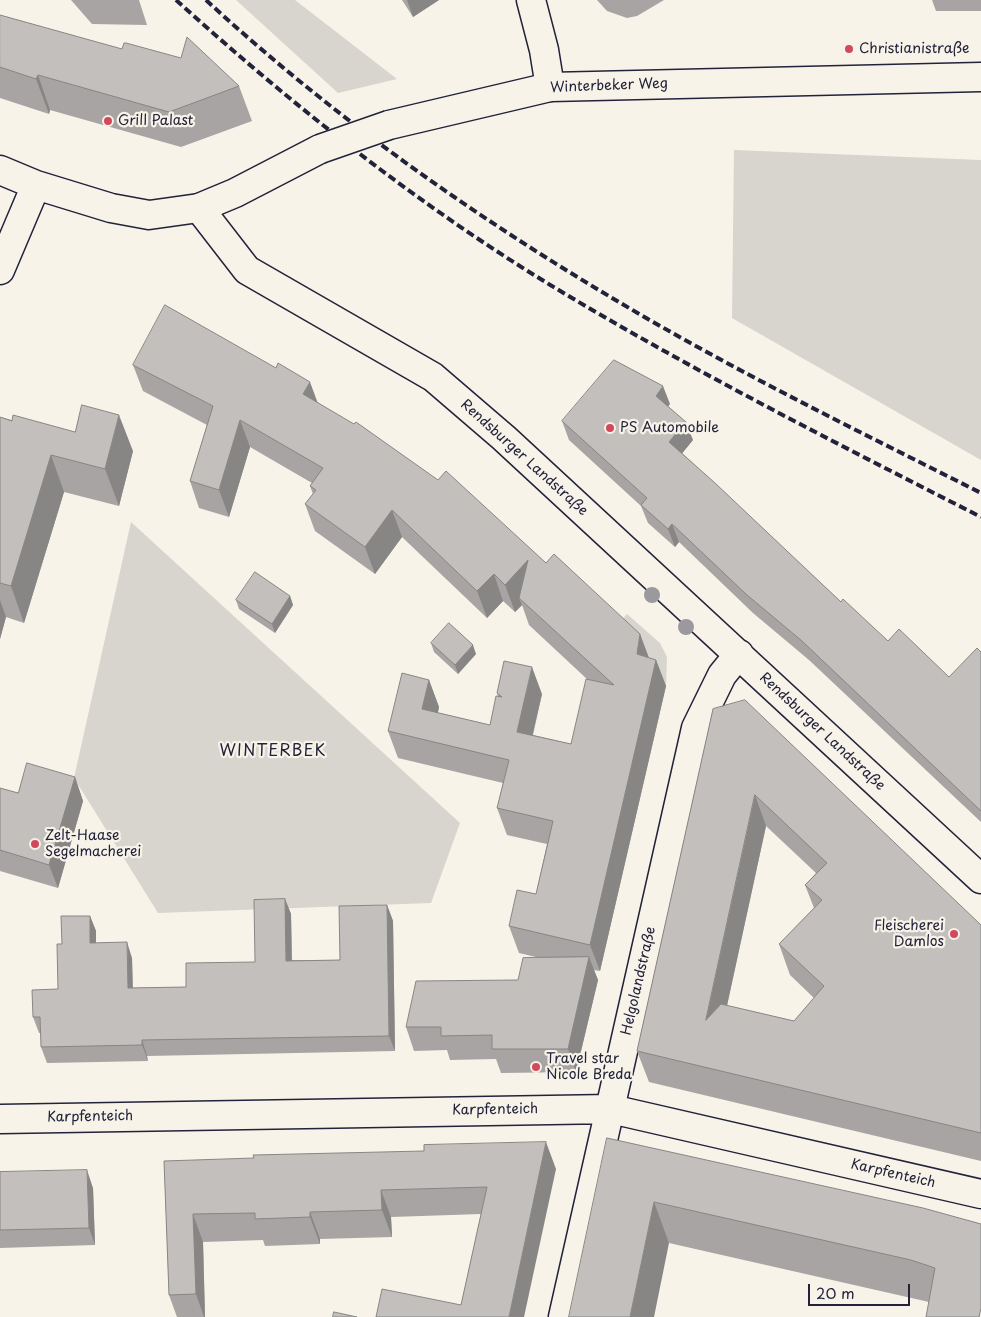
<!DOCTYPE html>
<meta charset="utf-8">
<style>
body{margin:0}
#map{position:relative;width:981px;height:1317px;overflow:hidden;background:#f7f3e8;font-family:"Playpen Sans",sans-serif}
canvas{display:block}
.scale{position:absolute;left:808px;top:1284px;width:102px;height:22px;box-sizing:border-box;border:2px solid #22223b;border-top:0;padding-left:6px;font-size:15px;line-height:18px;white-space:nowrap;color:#22223b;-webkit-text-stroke:4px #f7f3e8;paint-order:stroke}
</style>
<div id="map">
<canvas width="981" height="1317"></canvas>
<div class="scale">20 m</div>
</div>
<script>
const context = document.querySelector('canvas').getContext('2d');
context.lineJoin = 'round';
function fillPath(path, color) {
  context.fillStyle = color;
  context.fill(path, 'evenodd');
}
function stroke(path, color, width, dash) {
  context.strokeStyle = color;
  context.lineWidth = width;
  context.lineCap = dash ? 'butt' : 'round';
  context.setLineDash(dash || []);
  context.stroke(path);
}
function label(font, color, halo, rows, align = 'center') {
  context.font = font + ' "Playpen Sans",sans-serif';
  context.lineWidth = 4.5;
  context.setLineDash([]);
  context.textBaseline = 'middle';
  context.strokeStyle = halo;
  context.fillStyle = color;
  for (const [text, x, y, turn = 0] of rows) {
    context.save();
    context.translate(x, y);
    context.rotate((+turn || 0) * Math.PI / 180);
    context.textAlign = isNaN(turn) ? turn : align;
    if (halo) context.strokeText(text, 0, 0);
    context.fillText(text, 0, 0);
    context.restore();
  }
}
const green = new Path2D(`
 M236,0H295L397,79L338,93Z
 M734,150L981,160V460L732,318Z
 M131,522L460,823L431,903L158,913L74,778Z
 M627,614L660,643L667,657L666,686L647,681L615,628Z`);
const street = new Path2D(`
 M531,0L544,50L550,87
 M199,208L247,270L433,377L504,438L981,879
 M0,1119L611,1109L981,1194
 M563,1317L696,728L722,675L739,654`);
const secondary = new Path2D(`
 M389,125L550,87L981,77
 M0,170L36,185L111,208L149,215L199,208L235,193L320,149
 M0,270L36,185`);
const rail = new Path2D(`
 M176,0C292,105 417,204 552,286C691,370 836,443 981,517
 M206,0C349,132 515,245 685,340C782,394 882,443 981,493`);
const secondaryBridge = new Path2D(`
 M320,149L389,125`);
const trees = [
 [652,595],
 [686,627]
];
const wall = new Path2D(`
 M71,0H139L147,25L92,24Z
 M402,0H439L413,17Z
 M597,0H664L637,16L627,18L607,11Z
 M932,0H981V11H936Z
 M0,15L239,86L252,121L181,147L50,110L49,114L0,98Z
 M133,365L317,402L546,563L640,634L649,658L656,660L666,686L600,971L594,970L598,980L576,1072L501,1073L496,1059L450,1060L447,1050L414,1051L406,1027L518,980L540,958L519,953L509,926L536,894L547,844L507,835L497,808L503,783L398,758L388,731L429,680L439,707L438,713L490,725L498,697L497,693L542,694L533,735L571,744L588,680L529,625L522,605L515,612L503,601L487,618L402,537L375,574L315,531L305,504L313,494L310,486L312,483L250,447L229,517L199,508L190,481L207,425L143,391Z
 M670,404L668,406L693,440L682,453L841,602L888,641L949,677L981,652V822L809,660L753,613L679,542L675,547L648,523L641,506L569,440L562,421Z
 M0,417L133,451L119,506L64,492L24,623L6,617L0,639Z
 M290,596L293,605L275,633L239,609L236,600Z
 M431,643L476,654L458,674L434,652Z
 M713,709L981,925V1161L649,1082L637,1051ZM766,826L816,873L805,885L814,908L779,944L790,975L814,998L794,1021L727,1006Z
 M75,777L83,801L58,888L0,871V788L18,793Z
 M285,899L291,914L292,960H340L387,905L393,921L395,1051L147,1056L148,1061L47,1063L41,1047V1033H39L33,1017L58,989L62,944L90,916L96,931V943L132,958L133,988L186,987L255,962Z
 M607,1138L981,1224L929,1302L669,1243Z
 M164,1161L556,1169L461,1305L481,1214L391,1217L392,1237L320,1239V1244L265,1246L263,1240L203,1242L205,1317H177L169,1295Z
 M0,1172L93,1188L95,1245L0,1248Z`);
const shadedWall = new Path2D(`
 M407,0H439L413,17Z
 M38,75L50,110L49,114L36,79Z
 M310,382L320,409L303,394Z
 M663,386L670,404L662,414L656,396Z
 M119,415L133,451L119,506L105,469Z
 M240,420L250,447L229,517L219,490Z
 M686,422L693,440L676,461L669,442Z
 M51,455L64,492L24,623L11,586Z
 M392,510L402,537L375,574L365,547Z
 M672,524L679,542L675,547L668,529Z
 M528,560L519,598L522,605L515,612L505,585Z
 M494,574L503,601L487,618L477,591Z
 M290,596L293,605L275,633L272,624Z
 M0,600L6,617L0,639Z
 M640,634L650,661L637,654Z
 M473,645L476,654L458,674L455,665Z
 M656,660L666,686L600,971L590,945Z
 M532,667L542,694L527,758L517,732Z
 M429,680L439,707L432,736L422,709Z
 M75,777L83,801L58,888L49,865Z
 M755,795L766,826L717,1051L706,1020Z
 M285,899L291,914L292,976L286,961Z
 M387,905L393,921L395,1051L389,1036Z
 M90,916L96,931V958L90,943Z
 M127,942L132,958L133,1004L128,988Z
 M589,957L598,980L576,1072L568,1049Z
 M142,1040L147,1056L148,1061L142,1045Z
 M546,1142L556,1169L524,1317H509Z
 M87,1170L93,1188L95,1245L89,1228Z
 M381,1190L391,1217L392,1237L382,1210Z
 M654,1202L669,1243L654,1317H630Z
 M310,1212L320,1239V1244L310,1217Z
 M193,1214L203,1242L205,1317H204L196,1294Z`);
const building = new Path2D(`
 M0,15L122,49L124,43H126L181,58L187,37L239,86L169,112L38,75L36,79L0,67Z
 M165,305L276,368L278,363L310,382L303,394L354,424L356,422L438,480L446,471L546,563L554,554L640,634L637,654L656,660L590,945L509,926L517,890L536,894L553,821L497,808L509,760L388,731L402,673L429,680L422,709L490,725L496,696L502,697L497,693L504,661L532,667L517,732L571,744L586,679L614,685L519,598L528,560L505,585L494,574L477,591L392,510L365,547L305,504L316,490L310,486L323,468L240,420L219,490L190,481L213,406L133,365Z
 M614,360L663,386L656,396L686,422L669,442L715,483L841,602L843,599L888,641L899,629L949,677L977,648L981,652V811L802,641L747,595L672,524L668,529L641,505L647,498L562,421Z
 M82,405L119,415L105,469L51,455L11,586L0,583V417L12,421L13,415L75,432Z
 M255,572L290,596L272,624L236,600Z
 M449,623L473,645L455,665L431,643Z
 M745,700L981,925V1133L637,1051L713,709ZM755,795L827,863L805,885L822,900L779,944L824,986L794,1021L721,1004L706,1020Z
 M27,763L75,777L49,865L0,850V788L18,793Z
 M285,899L286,961L340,960L339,906L387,905L389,1036L142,1040V1045L41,1047L40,1017H33L32,990L58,989L57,944H62L61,916H90V943L127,942L128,988L186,987V963L255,962L254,900Z
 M589,957L568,1049H492V1035L441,1036V1027H406L416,981L518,980L523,958Z
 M607,1138L923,1208L981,1224V1308L979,1317H926L935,1268L911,1260L654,1202L630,1317H569Z
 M546,1142L509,1317H376L382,1289L461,1305L487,1187L381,1190L382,1210L310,1212V1217L255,1219V1213L193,1214L196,1294L169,1295L164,1161L254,1158L253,1155L424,1151V1145Z
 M87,1170L89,1228L0,1230V1172Z
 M334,1312L357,1317H333Z`);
const markers = [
 [849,49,5,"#d1495b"],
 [108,121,5,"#d1495b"],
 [610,428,5,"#d1495b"],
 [35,844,5,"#d1495b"],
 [954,934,5,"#d1495b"],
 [536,1067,5,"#d1495b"]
];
const poiNames = [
 ["Christianistraße",859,49],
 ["Grill Palast",118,121],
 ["PS Automobile",620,428],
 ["Zelt-Haase",45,836],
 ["Segelmacherei",45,852],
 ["Fleischerei",944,926,"right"],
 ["Damlos",944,942,"right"],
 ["Travel star",546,1059],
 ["Nicole Breda",546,1075]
];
const streetNames = [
 ["Winterbeker Weg",609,86,-2],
 ["Rendsburger Landstraße",524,458,42],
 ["Rendsburger Landstraße",822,732,43],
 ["Helgolandstraße",639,981,-77],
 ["Karpfenteich",495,1110,-1],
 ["Karpfenteich",90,1117,-1],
 ["Karpfenteich",893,1174,13]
];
const quarterNames = [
 ["WINTERBEK",273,752]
];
fillPath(green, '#d8d5cf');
stroke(street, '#22223b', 31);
stroke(secondary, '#22223b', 31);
stroke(street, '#f7f3e8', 28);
stroke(secondary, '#f7f3e8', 28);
stroke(rail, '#22223b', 4, [8, 4]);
stroke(secondaryBridge, '#22223b', 31, []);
stroke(secondaryBridge, '#f7f3e8', 28);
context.fillStyle = '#9b999d';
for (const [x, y] of trees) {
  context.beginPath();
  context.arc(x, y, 8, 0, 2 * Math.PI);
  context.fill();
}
fillPath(wall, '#a7a4a3');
fillPath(shadedWall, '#888684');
fillPath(building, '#c2bfbd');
stroke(building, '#888684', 1);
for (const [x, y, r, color] of markers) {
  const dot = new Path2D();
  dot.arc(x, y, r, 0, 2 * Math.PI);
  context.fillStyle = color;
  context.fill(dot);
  stroke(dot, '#f7f3e8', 2);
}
label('14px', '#22223b', '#f7f3e8', poiNames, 'left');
label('14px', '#22223b', '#f7f3e8', streetNames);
context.letterSpacing = '1px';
label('16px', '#22223b', '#f7f3e8', quarterNames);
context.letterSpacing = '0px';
</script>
